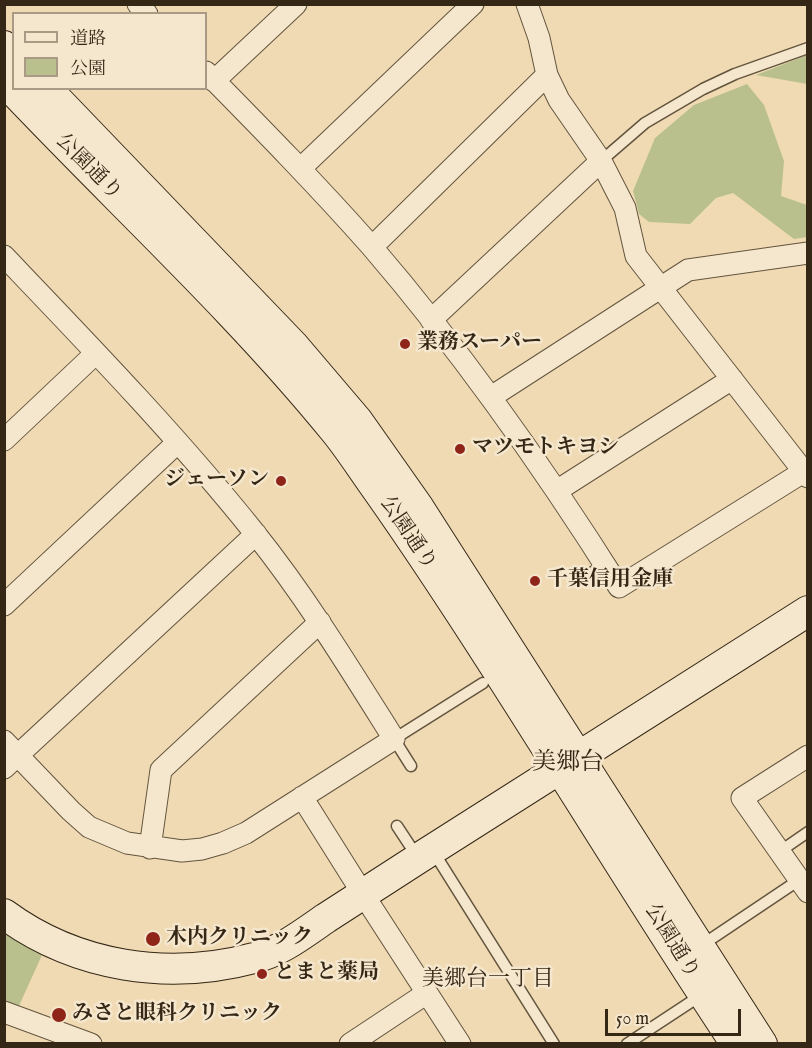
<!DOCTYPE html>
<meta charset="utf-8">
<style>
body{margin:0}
#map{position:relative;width:812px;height:1048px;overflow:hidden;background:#f0dab4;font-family:"IM FELL English","Noto Serif JP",serif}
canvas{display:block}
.frame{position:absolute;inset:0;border:6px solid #342715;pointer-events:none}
.legend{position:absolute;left:12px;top:12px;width:195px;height:78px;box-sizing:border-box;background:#f5e7ce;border:2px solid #a89a84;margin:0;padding:8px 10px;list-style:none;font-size:18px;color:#342715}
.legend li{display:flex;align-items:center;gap:12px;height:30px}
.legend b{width:30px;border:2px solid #a89a84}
.scale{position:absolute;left:605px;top:1009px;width:136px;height:27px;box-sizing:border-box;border:3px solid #342715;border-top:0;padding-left:8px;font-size:18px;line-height:21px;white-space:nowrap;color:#342715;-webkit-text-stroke:4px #f5e7ce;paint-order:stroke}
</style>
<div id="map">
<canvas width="812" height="1048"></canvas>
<div class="frame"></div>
<ul class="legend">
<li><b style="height:8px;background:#f5e7ce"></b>道路</li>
<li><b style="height:16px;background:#b9c08e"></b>公園</li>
</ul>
<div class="scale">50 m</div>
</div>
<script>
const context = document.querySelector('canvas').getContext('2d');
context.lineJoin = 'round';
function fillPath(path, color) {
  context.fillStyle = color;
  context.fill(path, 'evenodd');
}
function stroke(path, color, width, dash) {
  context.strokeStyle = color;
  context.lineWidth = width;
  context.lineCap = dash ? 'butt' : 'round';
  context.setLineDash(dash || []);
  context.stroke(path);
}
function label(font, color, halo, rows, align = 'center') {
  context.font = font + ' "IM FELL English","Noto Serif JP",serif';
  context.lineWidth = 5;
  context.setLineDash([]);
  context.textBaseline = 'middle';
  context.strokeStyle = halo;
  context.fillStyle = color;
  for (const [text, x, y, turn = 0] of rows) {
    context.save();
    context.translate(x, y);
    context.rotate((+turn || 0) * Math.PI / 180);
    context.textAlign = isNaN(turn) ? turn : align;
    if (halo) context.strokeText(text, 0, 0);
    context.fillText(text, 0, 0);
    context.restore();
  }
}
const green = new Path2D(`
 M807,55V84L756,75Z
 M747,84L764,105L784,161L781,196L807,205V237L794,239L733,193L716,198L690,224L649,222L639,214L633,191L655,138L694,105Z
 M5,930L42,955L18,1008L5,1003Z`);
const lane = new Path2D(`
 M601,161L645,123L703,89L735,74L808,48
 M584,578L605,564
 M411,766L394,739L483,683
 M397,826L418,858
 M433,851L554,1044
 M779,852L808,832
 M702,945L799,880
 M627,1044L703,994`);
const street = new Path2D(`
 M138,4L147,14
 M527,4L539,38L547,75L559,100L601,161L625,208L636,256L808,477
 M206,72C262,129 318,186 371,246C463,353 544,468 619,587L808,469
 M214,81L296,4
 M301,168L473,4
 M372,247L547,75
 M4,256C90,346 177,436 254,532C306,597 350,669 394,739L246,833L223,843L202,849L182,851L127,843L89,827L71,811L4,741
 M431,320L601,161
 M491,397L688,270L808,253
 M4,440L95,354
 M558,490L732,379
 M4,605L178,442
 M808,756L742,798L808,892
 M4,768L256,534
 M302,797L363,894L460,1044
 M150,848L161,770L320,622
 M4,1012L91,1044
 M350,1044L427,993`);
const secondary = new Path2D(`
 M4,46L14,55
 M4,81C114,198 234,307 335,431C348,447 359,464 371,481C403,526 433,571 463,617C555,758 642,903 736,1044
 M46,88L294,346L357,420L419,508L762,1044
 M4,914C76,967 168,981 254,958C280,952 304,933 326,918C357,898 388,878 419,858C548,776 678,694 808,611`);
const markers = [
 [405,344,6,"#8f2418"],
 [460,449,6,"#8f2418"],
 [281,481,6,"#8f2418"],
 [535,581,6,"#8f2418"],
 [153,939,8,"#8f2418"],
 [262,974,6,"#8f2418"],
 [59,1015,8,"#8f2418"]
];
const streetNames = [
 ["公園通り",88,168,45],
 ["公園通り",407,534,56],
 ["公園通り",671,942,58]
];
const poiNames = [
 ["業務スーパー",417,344],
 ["マツモトキヨシ",472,449],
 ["ジェーソン",269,481,"right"],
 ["千葉信用金庫",547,581],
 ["木内クリニック",166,939],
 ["とまと薬局",274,974],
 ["みさと眼科クリニック",72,1015]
];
const neighbourhoodNames = [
 ["美郷台一丁目",488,980]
];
const quarterNames = [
 ["美郷台",568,764]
];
fillPath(green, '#b9c08e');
stroke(lane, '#63543d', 13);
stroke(street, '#63543d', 23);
stroke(secondary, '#342715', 32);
stroke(lane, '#f5e7ce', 10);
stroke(street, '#f5e7ce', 21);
stroke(secondary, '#f5e7ce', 30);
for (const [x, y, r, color] of markers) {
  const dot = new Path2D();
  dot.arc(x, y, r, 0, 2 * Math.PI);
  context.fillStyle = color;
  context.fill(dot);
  stroke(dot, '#f5e7ce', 2);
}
label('21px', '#342715', '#f5e7ce', streetNames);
label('bold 21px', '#342715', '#f5e7ce', poiNames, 'left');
label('22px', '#342715', '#f5e7ce', neighbourhoodNames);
label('24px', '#342715', '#f5e7ce', quarterNames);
</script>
